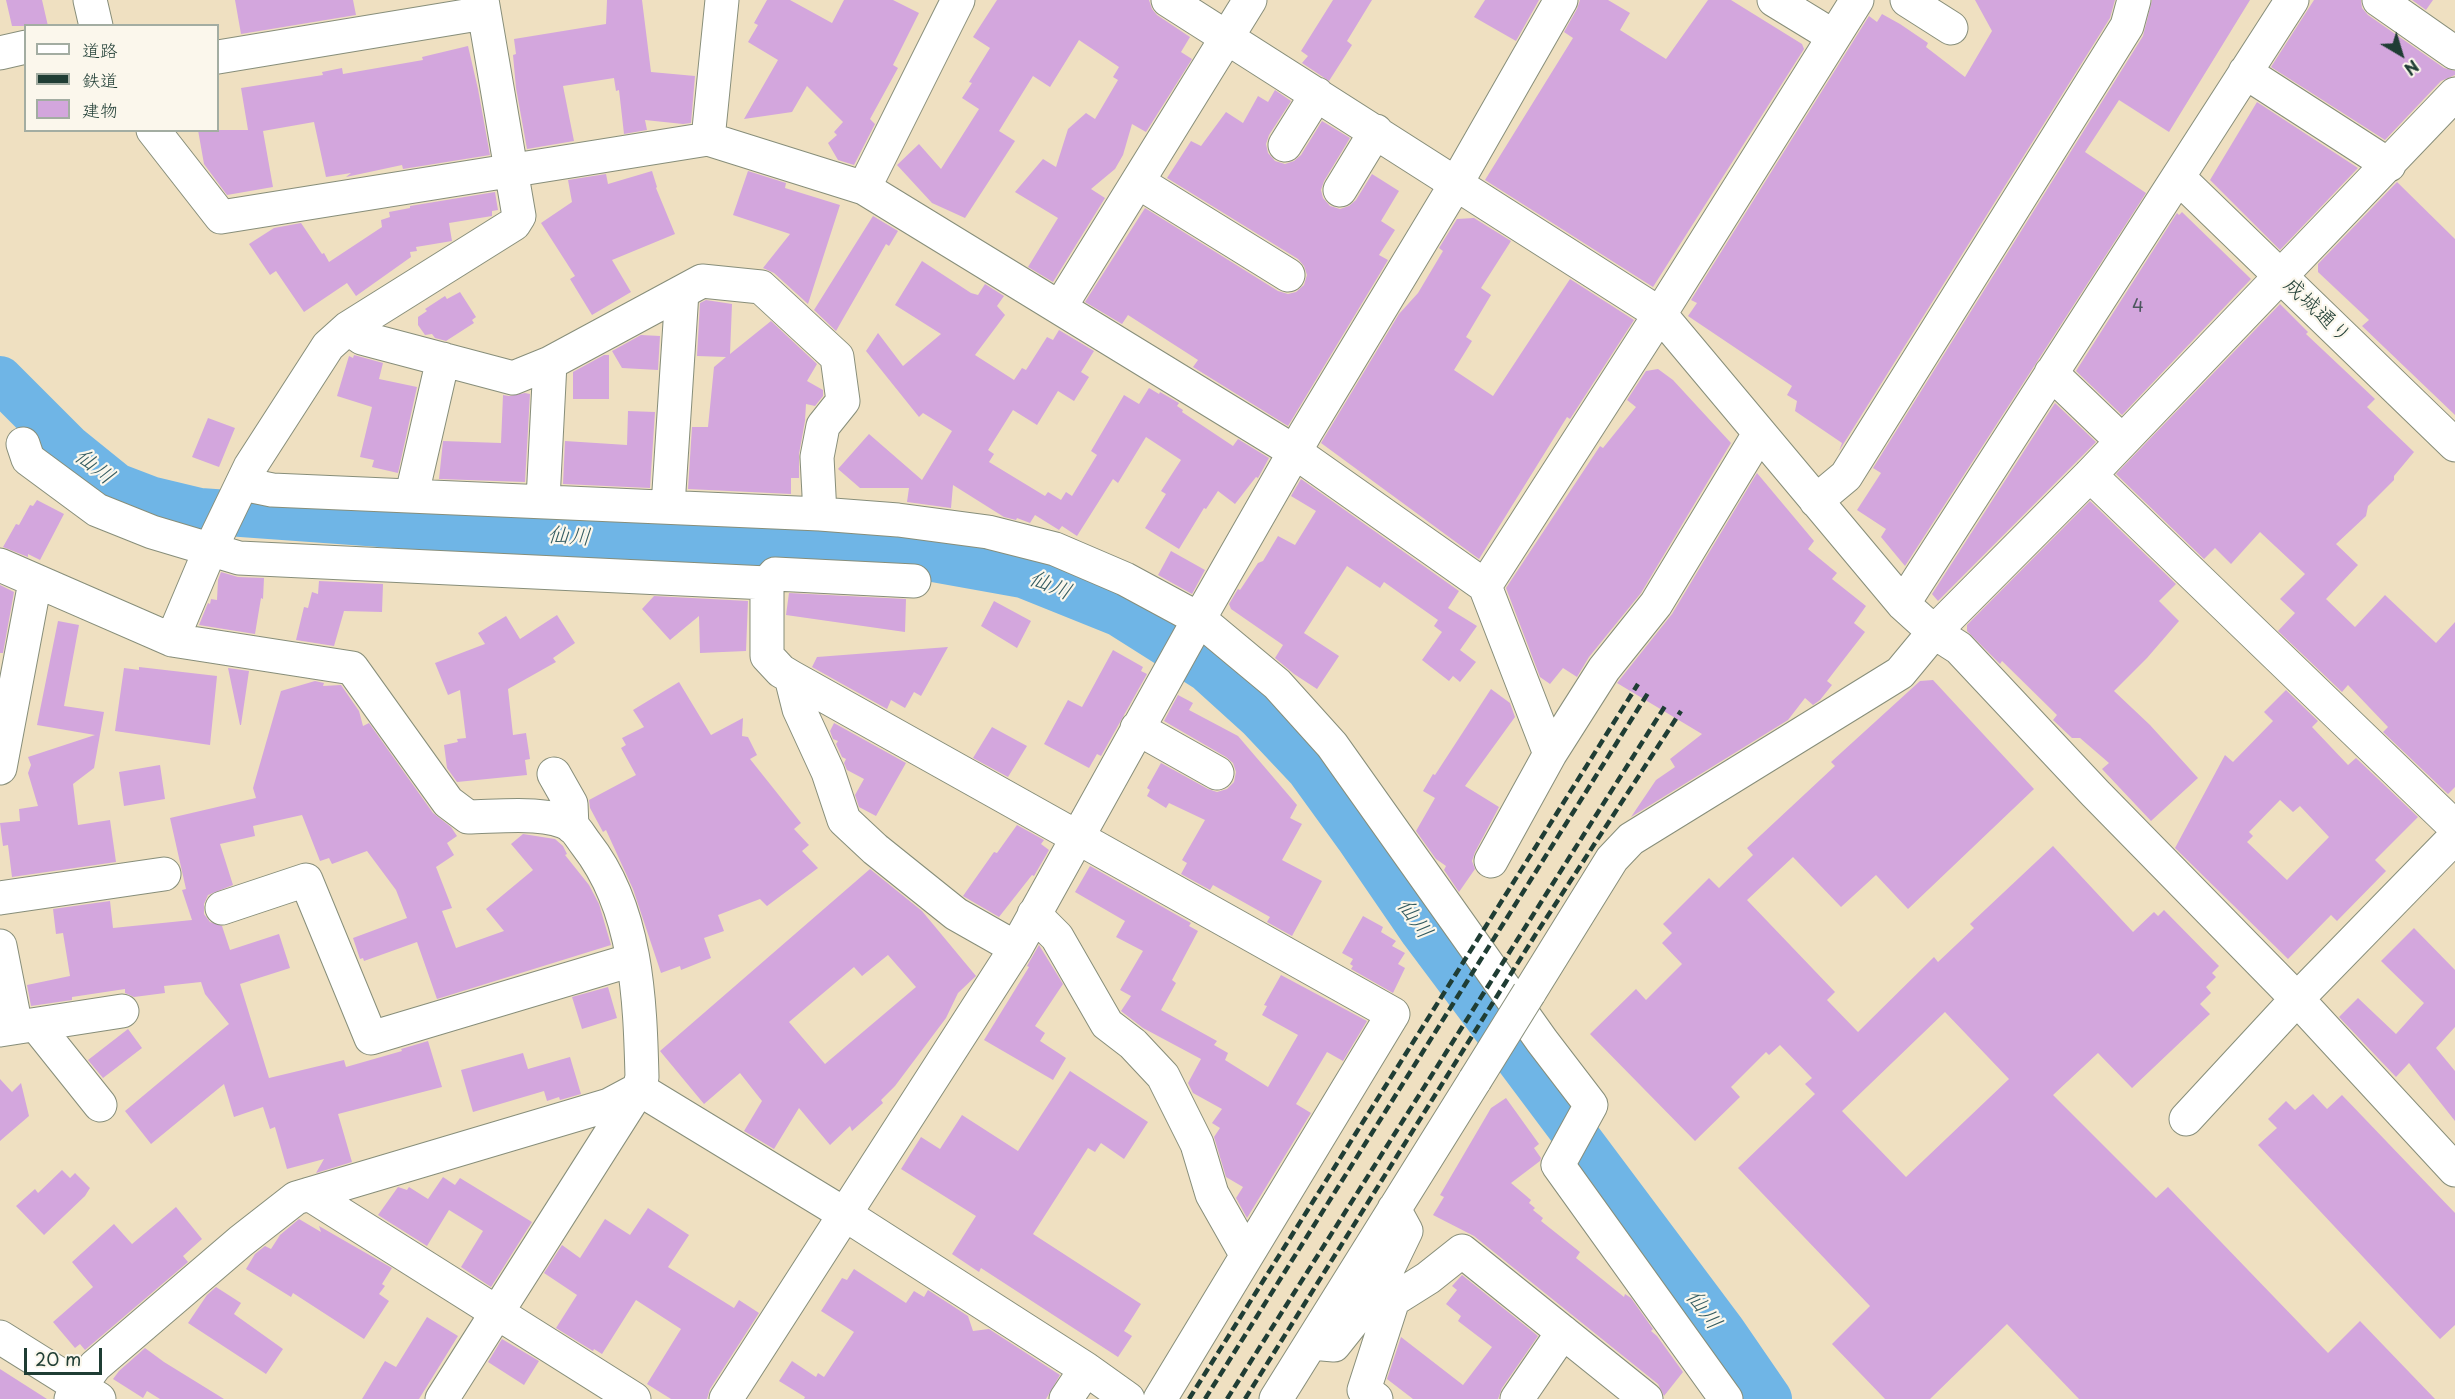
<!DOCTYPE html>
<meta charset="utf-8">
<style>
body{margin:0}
#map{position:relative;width:2455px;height:1399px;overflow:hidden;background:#efe0c1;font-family:"Playpen Sans","Klee One",sans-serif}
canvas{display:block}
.legend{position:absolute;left:24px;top:24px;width:195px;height:108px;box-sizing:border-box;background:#fbf7ec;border:2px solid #a3ada2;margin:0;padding:8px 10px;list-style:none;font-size:18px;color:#1f3d34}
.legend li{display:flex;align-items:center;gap:12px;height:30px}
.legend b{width:30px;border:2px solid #a3ada2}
.north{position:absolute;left:2371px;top:24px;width:60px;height:60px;-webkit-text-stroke:4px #fbf7ec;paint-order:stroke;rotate:142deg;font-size:16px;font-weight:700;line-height:24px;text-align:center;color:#1f3d34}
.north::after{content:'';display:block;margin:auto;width:21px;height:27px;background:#1f3d34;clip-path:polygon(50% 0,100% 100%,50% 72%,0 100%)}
.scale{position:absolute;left:24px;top:1348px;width:78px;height:27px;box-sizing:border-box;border:3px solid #1f3d34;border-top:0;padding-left:8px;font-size:18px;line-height:21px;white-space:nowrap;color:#1f3d34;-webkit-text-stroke:4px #fbf7ec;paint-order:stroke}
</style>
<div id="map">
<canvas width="2455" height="1399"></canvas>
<ul class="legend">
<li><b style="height:8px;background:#fff"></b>道路</li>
<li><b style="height:8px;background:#1f3d34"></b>鉄道</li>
<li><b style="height:16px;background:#d3a6dd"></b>建物</li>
</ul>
<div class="north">N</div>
<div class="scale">20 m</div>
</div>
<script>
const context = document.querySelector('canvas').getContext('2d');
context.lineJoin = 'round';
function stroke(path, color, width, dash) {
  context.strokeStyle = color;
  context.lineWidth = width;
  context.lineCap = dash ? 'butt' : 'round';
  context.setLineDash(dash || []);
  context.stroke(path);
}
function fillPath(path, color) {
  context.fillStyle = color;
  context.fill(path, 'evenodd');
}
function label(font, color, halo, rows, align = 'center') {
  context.font = font + ' "Playpen Sans","Klee One",sans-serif';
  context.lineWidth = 4.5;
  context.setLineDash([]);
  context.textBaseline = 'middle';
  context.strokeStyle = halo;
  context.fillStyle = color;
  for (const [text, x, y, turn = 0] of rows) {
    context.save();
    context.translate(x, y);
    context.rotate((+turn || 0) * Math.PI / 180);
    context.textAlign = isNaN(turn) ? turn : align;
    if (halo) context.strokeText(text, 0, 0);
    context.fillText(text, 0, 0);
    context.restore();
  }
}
const river = new Path2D(`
 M0,379L69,448L116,486L150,499L200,511L603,540L906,554L1023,575L1120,614L1207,669L1260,717L1309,769L1359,838L1422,930L1723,1332L1769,1399`);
const building = new Path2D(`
 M6,0H42L48,26H12Z
 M235,0H353L356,15L241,34Z
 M607,0H642L651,72L695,76L691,123L683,124L645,120L647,130L624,134L619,90L616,91L614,78L563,86L574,141L527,149L516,88L513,55L516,54L514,39L606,24Z
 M767,0H790L832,23L844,0H893L919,13L893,65L898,68L870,119L875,124L854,165L838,160L828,143L837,135L834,132L843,122L807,86L792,112L744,119L778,60L748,42L758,25L754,23Z
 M997,0H1149L1152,9L1157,15L1190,37L1181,52L1192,59L1146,132L1132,124L1123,155L1115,169L1091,189L1105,198L1053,282L1028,267L1058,218L1015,192L1043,159L1056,167L1068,129L1086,113L1095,119L1118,80L1113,77L1119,67L1079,40L1050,87L1033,76L999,131L1015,141L965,218L932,203L897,165L919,144L941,169L979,109L962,98L972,83L969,82L990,48L973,37Z
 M1333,0H1372L1347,41L1352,45L1329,81L1302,63L1308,56L1301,51Z
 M1485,0H1539L1516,41L1474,17Z
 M1580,0H1608L1630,13L1620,30L1666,59L1708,0H1731L1802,44L1804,49L1653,287L1485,180L1573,38L1564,32L1577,9Z
 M1975,0H2115L2110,18L1839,451L1842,443L1795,411L1797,401L1787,395L1792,386L1688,316L1697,303L1691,300L1869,16L1877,22L1882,14L1900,24L1928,43L1926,47L1965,77L1992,31Z
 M2152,0H2250L2169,132L2119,100L2085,152L2146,193L1905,566L1881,537L1886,529L1857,510L1881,473L1873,468L2143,36Z
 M2314,0H2361L2362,8L2368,15L2444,68L2455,71V75L2441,81L2385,140L2271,67Z
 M2412,0H2433L2426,10Z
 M468,46L478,89L490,155L403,169L402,165L346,177L351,173L326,177L314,122L263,131L273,187L227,195L204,164L198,130H248L241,88L323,75L322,72L342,68L343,74L423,60L422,57Z
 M1275,90L1291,101L1269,135L1266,144L1268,153L1275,161L1285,164L1294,161L1301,155L1322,121L1350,138L1324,181L1321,190L1323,198L1330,206L1340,209L1349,206L1356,200L1372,174L1399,191L1381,221L1395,230L1379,255L1388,260L1288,426L1193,367L1198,360L1128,315L1122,324L1085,302L1145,208L1278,291L1288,294L1296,292L1304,285L1307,275L1304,266L1298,259L1167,178L1191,141L1201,146L1226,112L1243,123L1258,96L1268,102Z
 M2257,102L2358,168L2280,250L2210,180Z
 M652,171L657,187L656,188L675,234L612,260L631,292L592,315L570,279L575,276L541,223L572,202L568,180L606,174L608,184Z
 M748,171L786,183L785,188L840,205L808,304L774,273L763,268L790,234L733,215Z
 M2397,182L2455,239V415L2362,326L2369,320L2318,272V264Z
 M495,192L498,210L492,211V216L449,223L452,241L416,247L417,251L410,252L411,257L356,296L347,283L304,312L276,271L270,275L249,244L274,228L301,223L322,254L324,253L329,262L382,227L381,220L390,217L389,212L410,208V206Z
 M2182,212L2251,279L2122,415L2076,371L2177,213L2179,215Z
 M873,216L898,231L889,246L886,244L836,331L814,310Z
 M1474,218L1511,241L1481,288L1491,295L1466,337L1472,341L1454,370L1493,396L1570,279L1634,320L1570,419L1567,417L1479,559L1321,443L1399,314L1418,293L1443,251L1439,248L1457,219Z
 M922,261L971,293L978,295L985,284L1004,296L997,306L1005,315L975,355L1014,380L1022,368L1026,370L1047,337L1053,340L1059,330L1094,351L1081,372L1089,377L1074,401L1058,391L1037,425L1013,410L988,450L994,454L989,462L1045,496L1048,492L1061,500L1066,492L1072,496L1097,455L1091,451L1124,395L1139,404L1149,388L1159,394L1160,392L1179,403L1177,406L1183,410L1182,412L1233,446L1238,439L1269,458L1258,478L1256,477L1235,504L1218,491L1206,509L1204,508L1179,549L1145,528L1166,494L1161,491L1181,460L1146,437L1118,483L1113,479L1077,536L1062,526L1059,530L1035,515L1030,523L1017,518L1016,520L1004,517L953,485L951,508L907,502L909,488H860L838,469L869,434L922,480L952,431L923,413L919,417L866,351L878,333L903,366L941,334L895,305Z
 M460,292L476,317L472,320L474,323L446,341L435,338L432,334L425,335L418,325V317L427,311L425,309L445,296L447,299Z
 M706,300L732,304L730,354L771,321L817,364L807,381L823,390V396L815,406L806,404L805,421L799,454V478H791V494L688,489L692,427H708L714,367L726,357L697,356L700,303Z
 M2280,304L2308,332L2306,334L2375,399L2367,407L2414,452L2394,476V480L2368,506L2366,516L2336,544L2358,565L2326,599L2355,627L2385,595L2436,643L2455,622V787L2448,794L2383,732L2388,727L2348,685L2342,692L2278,631L2295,613L2280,599L2305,574L2260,532L2231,564L2215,548L2204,559L2116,474Z
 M641,335L660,336L658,370L622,368L612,351Z
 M354,355L383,363L379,379L417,387L398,473L372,467L374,460L360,457L372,407L337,396L349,356L353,358Z
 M604,355H609V399H573V372Z
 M1658,369L1673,380L1731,443L1641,593L1589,657L1577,677L1563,668L1550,684L1540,677L1506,588L1600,446L1603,448L1636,407L1627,400L1646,371Z
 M525,393L530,394L525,482L439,479L443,441L501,443L503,395L509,396Z
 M2055,403L2096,442L1938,601L1932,594Z
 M628,411L655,412L650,488L563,484L565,441L627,445Z
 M208,418L235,428L219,467L192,457Z
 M1757,473L1814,541L1808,549L1837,573L1832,579L1866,606L1854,623L1865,632L1827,681L1832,685L1820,700L1813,705L1805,698L1788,720L1631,817L1656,780L1675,767L1670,759L1702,734L1617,683L1672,614Z
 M1301,479L1459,591L1448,608L1477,626L1460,650L1476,662L1460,682L1453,676L1449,681L1422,660L1442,632L1434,626L1438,620L1384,582L1380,588L1347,566L1304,633L1339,656L1317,689L1294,674L1275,658L1283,645L1231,609L1229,604L1238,589L1240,590L1258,563L1263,561L1278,536L1295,545L1316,511L1291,496Z
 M37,500L64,514L40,560L28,554V557L3,547L16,524L19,525L30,505L33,506Z
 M2090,501L2176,584L2159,601L2179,621L2147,658L2114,691L2150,725L2198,778L2151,821L2102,769L2109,763L2080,738H2072L2053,720L2057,715L2002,661L2000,664L1967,631V625Z
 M1171,551L1205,570L1192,594L1158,575Z
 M221,572L238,577L264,578L263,599L261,598L255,634L199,625L208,603L210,604L211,599L217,600L218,580Z
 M319,581L383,584L382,612L344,611L334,646L296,640L304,607L308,608L312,592L318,594Z
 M0,585L14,592L3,653H0Z
 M789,593L906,599L905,632L786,615Z
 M654,596L748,601L746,651L700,653L699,616L670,640L642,609Z
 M994,601L1031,621L1017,648L981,626Z
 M557,615L575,643L553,658L556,662L508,689L513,735L526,733L530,759L525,760L527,775L457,782L447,768L444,745L458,742L457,739L466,738L460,690L448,695L435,663L485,644L478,633L506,616L520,639Z
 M58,621L79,625L64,706L104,712L94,768L73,784L78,825L110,820L116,862L12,877L8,845L3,846L0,823L20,821L19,809L38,806L28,773L31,765L28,757L95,735L37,725Z
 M948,647L921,696L914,692L905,708L891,700L887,709L812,667L817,657Z
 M1113,650L1143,667L1141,671L1147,674L1101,756L1097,754L1089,768L1044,744L1068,700L1082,707Z
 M139,667L217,676L210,745L115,731L124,668L139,670Z
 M228,668L249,671L241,725H240Z
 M1933,680L2034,789L1908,909L1876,875L1841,907L1793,857L1747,900L1835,992L1827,1000L1858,1032L1934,957L1938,962L1974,928L1970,924L2053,846L2133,932L2154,912L2158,916L2164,910L2219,966L2212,973L2216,977L2206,987L2211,993L2200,1004L2210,1014L2132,1088L2098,1053L2053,1095L2156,1198L2168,1187L2328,1353L2360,1321L2435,1399H2079L2007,1324L1930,1399H1885L1832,1344L1870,1306L1738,1168L1815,1094L1805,1084L1812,1078L1780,1045L1769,1055L1766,1052L1731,1087L1740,1097L1695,1141L1590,1034L1636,989L1646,1000L1682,964L1662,943L1672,933L1663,924L1709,878L1719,888L1753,855L1747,848L1835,766L1831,762L1920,681ZM1945,1012L2009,1079L1906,1177L1842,1111Z
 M315,681L324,683L323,686L341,685L359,711L363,726L369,723L433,813L451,827L457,836L447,843L454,855L436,867L452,908L442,911L456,948L504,931L486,909L533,870L511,844L523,834L555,839L563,846L567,854L565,855L589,885L599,904L611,945L437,999L417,942L364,961L363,958L360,959L353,938L407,918L396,890L367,851L332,864L329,858L320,861L302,815L253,826L255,836L220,844L233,885L208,895L204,904V914L210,922L222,926L230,950L279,934L290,968L240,984L269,1078L344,1060L346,1067L402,1051L401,1049L428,1041L442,1087L338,1114L352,1162L316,1173L324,1159L287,1169L275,1127L270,1129L263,1107L234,1117L224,1084L151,1144L125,1111L229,1024L205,994L201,982L164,986L165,993L134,997L125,993V989L72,997V1000L31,1006L27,985L70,976L63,933L56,934L53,909L110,901L113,928L192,920L182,890L186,889L170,818L256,798L253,788L281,691Z
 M679,682L711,735L743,718L742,736L748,737L757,755L750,759L801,823L794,829L809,845L802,851L818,868L767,906L760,899L718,915L724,931L704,938L711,958L681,970L680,966L661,973L633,889L606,830L603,832L590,808L589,800L636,775L621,748L626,745L622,738L644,727L633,710Z
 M1491,689L1510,703L1515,717L1465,786L1499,807L1475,852L1472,861L1475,869L1459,892L1444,870L1446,866L1436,859L1416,831L1435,798L1423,791L1433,774L1435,775Z
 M2286,690L2318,721L2312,727L2348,765L2356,758L2418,817L2375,860L2386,871L2337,921L2331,915L2288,959L2175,848L2225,755L2233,762L2273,721L2264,712ZM2280,800L2293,812L2300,806L2329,837L2287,880L2247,842L2253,836L2249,832Z
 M1178,695L1193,703L1189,710L1238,736L1297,805L1290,818L1302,824L1282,860L1322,881L1292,936L1267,922L1270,917L1213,885L1210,890L1181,874L1187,863L1182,860L1205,820L1169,803L1166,808L1147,796L1150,790L1147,788L1161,763L1208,789L1217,792L1227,789L1234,782L1236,772L1233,763L1226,757L1164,721Z
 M834,723L906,763L876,816L859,807L855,795L864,779L847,770L844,763L846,759L842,757L836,744L838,741L833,739L830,731Z
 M992,727L1027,746L1008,777L973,758Z
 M160,765L165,799L124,806L119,772Z
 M1017,825L1044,840L1041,844L1049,850L1034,876L1032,875L999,917L963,896L994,852L997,853Z
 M1090,866L1191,923L1189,926L1198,931L1172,980L1176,983L1161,1010L1217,1041L1214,1045L1228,1053L1225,1060L1268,1087L1298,1035L1262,1015L1267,1006L1264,1005L1281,975L1367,1021L1343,1061L1327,1052L1296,1104L1311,1113L1247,1218L1236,1198L1243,1187L1226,1177L1214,1137L1220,1128L1212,1123L1222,1109L1193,1093L1188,1083L1201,1059L1143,1028L1121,1011L1131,996L1120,990L1143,951L1116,937L1125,921L1075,892Z
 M870,869L922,911L976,976L958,993L946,1018L895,1086L881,1100L883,1103L852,1131L850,1126L830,1145L799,1108L774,1149L744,1131L762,1101L740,1073L704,1104L660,1051ZM888,955L916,987L825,1064L789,1022L854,967L862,976Z
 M1363,916L1383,927L1381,932L1396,941L1392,946L1405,953L1398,964L1405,968L1393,993L1351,969L1353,966L1350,964L1353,959L1342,953Z
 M2414,928L2455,970V1027L2436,1048L2455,1071V1121L2409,1063L2396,1077L2339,1017L2358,998L2396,1034L2424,1003L2381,961Z
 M1039,945L1063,984L1035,1026L1045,1033L1040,1041L1066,1058L1053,1080L984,1040L1029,967L1027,966Z
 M608,987L617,1018L582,1029L572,997Z
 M128,1029L142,1048L103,1078L88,1060Z
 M523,1053L528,1069L570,1057L581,1094L560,1100L559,1097L547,1101L544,1091L473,1112L461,1070Z
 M1070,1071L1148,1122L1124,1159L1101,1143L1095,1152L1088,1148L1033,1234L1141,1304L1124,1331L1132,1336L1118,1357L981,1268L979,1272L952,1254L976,1216L901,1169L921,1137L940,1149L962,1115L1018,1151Z
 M0,1079L12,1092L21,1083L29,1116L0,1141Z
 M2313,1094L2327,1109L2342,1095L2455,1213V1325L2440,1339L2258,1145L2277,1128L2268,1119L2286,1101L2295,1110Z
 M1506,1098L1539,1144L1534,1148L1541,1158L1540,1161L1511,1183L1531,1200L1529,1203L1535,1208L1533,1210L1543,1218L1541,1221L1580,1252L1576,1258L1624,1297L1625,1294L1631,1298L1653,1329L1651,1331L1657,1336L1683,1372L1664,1396L1658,1384L1474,1236L1433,1215L1444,1197L1440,1195L1491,1108Z
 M62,1170L70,1178L75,1173L90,1188L85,1196L44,1235L16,1206L35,1189L38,1193Z
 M443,1177L455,1185L460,1178L532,1222L491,1287L461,1267L483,1231L449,1210L427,1246L378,1215L398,1187L407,1190L409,1187L428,1199Z
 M176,1207L202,1239L183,1256L188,1262L85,1350L80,1344L75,1348L53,1322L93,1287L72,1262L114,1224L132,1244Z
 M648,1208L689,1235L668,1267L734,1308L739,1300L759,1313L710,1389L707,1399H671L647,1384L681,1329L636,1300L602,1354L594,1349L593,1351L556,1328L577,1295L544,1273L562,1245L580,1258L605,1219L630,1235Z
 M299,1219L321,1232L319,1226L392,1268L382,1284L385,1286L379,1294L389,1301L364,1339L293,1293L291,1297L246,1269L255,1254L265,1246L271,1249L280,1235Z
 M854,1269L906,1303L914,1291L924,1297L928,1290L968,1316L973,1331L989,1329L1060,1375L1046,1399H804L805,1397L779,1381L792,1361L816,1377L818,1373L824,1377L854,1332L821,1311L842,1278L847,1280Z
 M1462,1275L1538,1336L1502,1388L1498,1399H1413L1387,1379L1401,1337L1463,1385L1492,1347L1458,1321L1461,1316L1446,1304L1457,1290L1452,1286Z
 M216,1287L241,1303L234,1314L283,1349L266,1374L188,1323L207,1295Z
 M427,1317L458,1336L419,1399H362L385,1361L396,1367Z
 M502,1339L539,1361L524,1385L488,1362Z
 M145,1348L164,1362L224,1399H160L147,1391L143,1398L113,1379L119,1371Z
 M0,1369L47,1399H0Z`);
const minor = new Path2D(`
 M90,0L96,26
 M1168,0L1660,314L1903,604L1934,632L1959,648L2095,793L2297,999L2455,1170
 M1774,0L1833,36
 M1907,0L1951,28
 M2379,0L2455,53
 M0,53L26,47
 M218,57L484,13
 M2245,72L2389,165
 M153,130L221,217L708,139L864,188L1295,452L1485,586L1550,754
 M708,139L722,0
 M1285,145L1317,94
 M2178,177L2455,445
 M1138,182L1288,275
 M864,188L958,0
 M1340,190L1376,131
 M1060,307L1250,0
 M348,328L362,338L513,378L550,363L702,281L761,287L837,357L843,401L823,426L817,457L820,514
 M2051,373L2122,441
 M23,444L28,459L97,510L152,532L239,558L767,583
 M2090,475L2455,827
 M243,484L272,490L820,514L898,520L988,532L1055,549L1125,579L1199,619L1277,684L1332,745L1542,1041L1591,1105L1558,1165L1726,1399
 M412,494L443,359
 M543,500L550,363
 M1816,501L1846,476L2127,26L2134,0
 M668,506L682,292
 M0,565L172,640L352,668L448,802L468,817C495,817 549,810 572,826C577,830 582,839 586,844C637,909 640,999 642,1077L639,1089L442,1399
 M914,581L775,574L767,583V656L781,671L791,677L1393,1014L1160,1399
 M1485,586L1660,314L1857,0
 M1903,604L2292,0
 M172,640L210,550L250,467L328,346L348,328L514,224L519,216L482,0
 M791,677L799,709L828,772L844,820L875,849L956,914L1016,948
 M1137,728L1217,773
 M0,768L35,582
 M554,774L571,804L572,827
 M1491,861L1550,754L1604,669L1656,604L1759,434
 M0,898L164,874
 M222,908L306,880L371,1038L632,960
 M1034,914L1057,937L1107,1024L1133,1044L1163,1076L1197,1144L1212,1194L1246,1254
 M0,946L16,1027
 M1529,993L1612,859L1631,839L1900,673L1934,632L2090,475L2455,94
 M36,1025L100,1105
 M0,1030L122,1011
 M2186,1119L2297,999L2455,837
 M309,1194L634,1399
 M1393,1300L1428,1278L1462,1251L1646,1399
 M0,1337L99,1399
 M1311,1343L1334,1345L1377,1291L1406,1231L1394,1209
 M71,1399L95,1366L241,1241L296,1198L609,1105L639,1089L846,1215L1086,1369L1128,1399
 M726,1399L1016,948L1199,619L1306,432L1457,182L1561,0
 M1066,1399L1086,1369
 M1276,1399L1475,1080
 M1376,1399L1364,1390L1393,1300L1377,1291
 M1517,1399L1563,1332`);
const rail = new Path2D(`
 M1189,1399L1638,684
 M1205,1399L1648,693
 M1227,1399L1667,703
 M1245,1399L1534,937L1681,711`);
const minorBridge = new Path2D(`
 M1475,1080L1529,993`);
const numberNames = [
 ["4",2138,307]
];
const streetNames = [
 ["成城通り",2317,311,44]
];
const waterNames = [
 ["仙川",94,467,38],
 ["仙川",569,537,4],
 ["仙川",1050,586,22],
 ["仙川",1414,919,54],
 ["仙川",1703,1310,53]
];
stroke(river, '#6fb5e6', 46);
fillPath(building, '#d3a6dd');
stroke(minor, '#878e7a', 35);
stroke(minor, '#fff', 33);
stroke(rail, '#1f3d34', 4.5, [9, 4.5]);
stroke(minorBridge, '#878e7a', 35, []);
stroke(minorBridge, '#fff', 33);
label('18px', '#4c575e', null, numberNames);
label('21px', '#1f3d34', '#fbf7ec', streetNames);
label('italic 22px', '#335b60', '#fbf7ec', waterNames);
</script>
